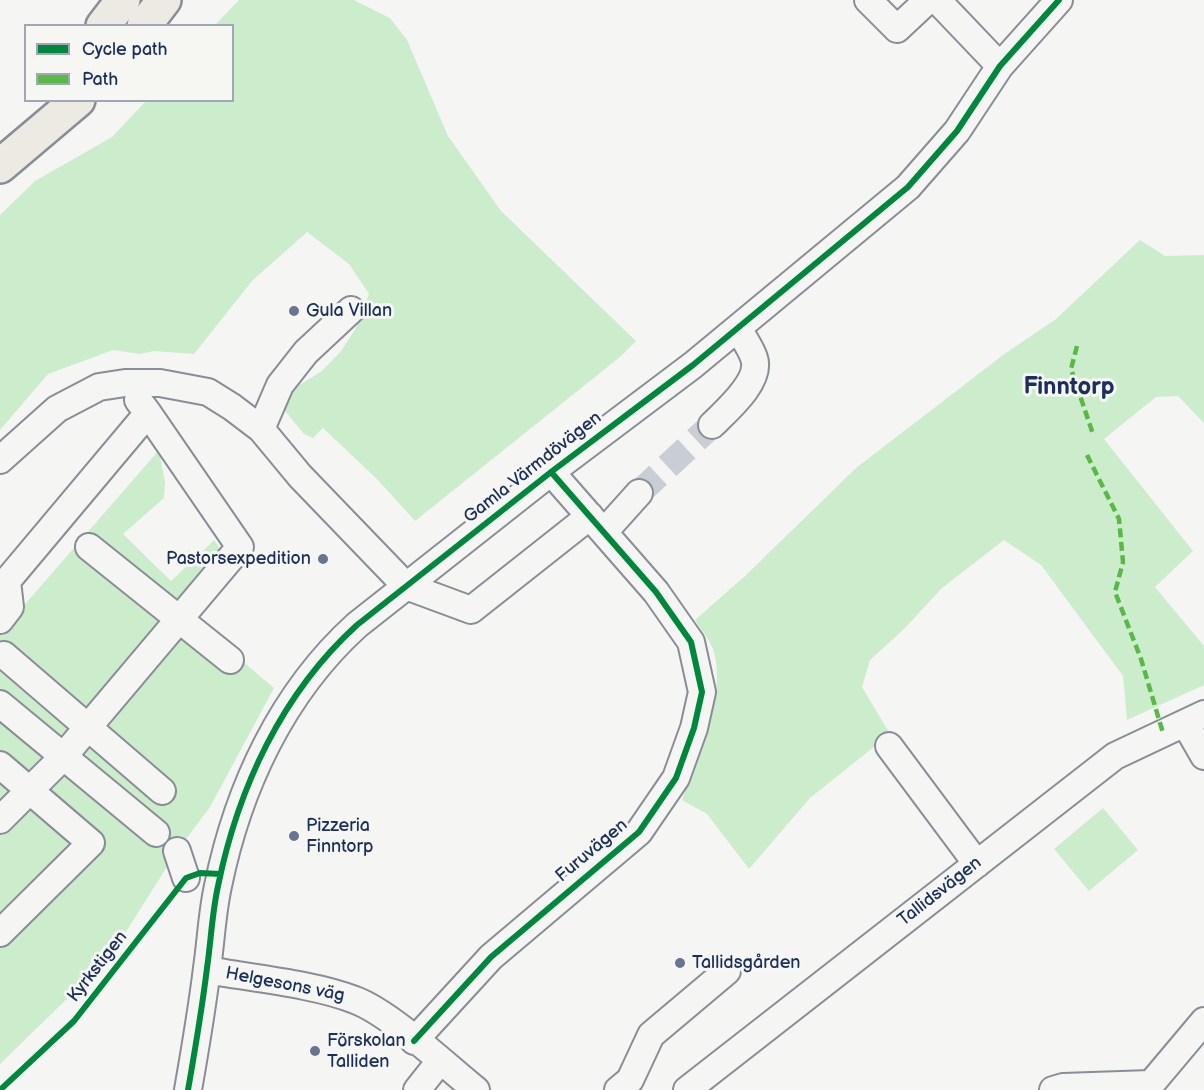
<!DOCTYPE html>
<meta charset="utf-8">
<style>
body{margin:0}
#map{position:relative;width:1204px;height:1090px;overflow:hidden;background:#f5f5f3;font-family:"Balsamiq Sans",sans-serif}
canvas{display:block}
.legend{position:absolute;left:24px;top:24px;width:210px;height:78px;box-sizing:border-box;background:#f6f6f2;border:2px solid #9ea6b7;margin:0;padding:8px 10px;list-style:none;font-size:18px;color:#1b2f5e}
.legend li{display:flex;align-items:center;gap:12px;height:30px}
.legend b{width:30px;border:2px solid #9ea6b7}
</style>
<div id="map">
<canvas width="1204" height="1090"></canvas>
<ul class="legend">
<li><b style="height:8px;background:#00873e"></b>Cycle path</li>
<li><b style="height:8px;background:#58b947"></b>Path</li>
</ul>
</div>
<script>
const context = document.querySelector('canvas').getContext('2d');
context.lineJoin = 'round';
function fillPath(path, color) {
  context.fillStyle = color;
  context.fill(path, 'evenodd');
}
function stroke(path, color, width, dash) {
  context.strokeStyle = color;
  context.lineWidth = width;
  context.lineCap = dash ? 'butt' : 'round';
  context.setLineDash(dash || []);
  context.stroke(path);
}
function label(font, color, halo, rows, align = 'center') {
  context.font = font + ' "Balsamiq Sans",sans-serif';
  context.lineWidth = 6;
  context.setLineDash([]);
  context.textBaseline = 'middle';
  context.strokeStyle = halo;
  context.fillStyle = color;
  for (const [text, x, y, turn = 0] of rows) {
    context.save();
    context.translate(x, y);
    context.rotate((+turn || 0) * Math.PI / 180);
    context.textAlign = isNaN(turn) ? turn : align;
    if (halo) context.strokeText(text, 0, 0);
    context.fillText(text, 0, 0);
    context.restore();
  }
}
const green = new Path2D(`
 M239,0H354L390,18L407,40L448,136L501,211L636,341L620,357L415,521L378,480L323,428L313,438L304,434L281,406L296,387L322,371L341,351L356,328L369,294L349,264L307,232L252,281L194,354L154,351L140,354L113,350L48,374L0,430V215L35,181L112,137L146,101L232,100V26L215,25Z
 M1140,240L1165,256L1204,255V423L1178,396L1156,397L1104,439L1193,551L1155,587L1204,646V685L1127,720L1123,676L1041,565L1004,540L942,588L904,629L870,660L862,687L890,734L810,798L749,869L707,814L682,800C698,757 726,698 714,652C711,641 701,630 695,620L745,576L856,468L1003,355L1056,319Z
 M159,450L165,482L164,498L123,534L171,581L189,564L182,557L189,550L197,557L214,540L225,556L181,609L274,688L210,807L177,851L110,957L0,1064V633Z
 M1103,808L1138,850L1089,891L1054,849Z`);
const minorTunnel = new Path2D(`
 M639,493L712,425`);
const minor = new Path2D(`
 M868,0L897,29L928,0
 M937,0L1000,66
 M712,425C726,411 762,381 754,358C751,348 743,338 738,328
 M261,429L280,385L306,352L351,310
 M0,460L57,409L99,387L125,383H160L208,392L232,407L261,429L300,476L406,586L471,610L590,516
 M604,532L639,493
 M89,547L230,660
 M0,620L10,607L7,581L148,413L138,400
 M4,655L162,791
 M0,704L156,833
 M1185,723L1204,756
 M889,746L977,864
 M0,765L91,843L0,933
 M0,820L62,758L240,547L148,413
 M177,851L186,878
 M207,970C251,978 315,984 355,1000C390,1013 445,1065 476,1090
 M414,1041L491,957L639,832L676,778L694,728L702,692L691,642L656,592L551,472
 M188,1090C195,1050 202,1009 207,968C211,941 212,913 218,886C238,788 282,693 357,625L551,472L693,365L908,187L957,131L1000,66L1059,0
 M417,1090L440,1061
 M618,1090L630,1080L651,1035L727,971
 M687,1090L1115,756L1204,714
 M1053,1090L1063,1087L1150,1084
 M1146,1090L1204,1021`);
const major = new Path2D(`
 M103,26L123,0
 M144,26L164,0
 M0,166L78,100`);
const quiet = new Path2D(`
 M1077,346L1071,369L1093,434
 M1087,455L1119,519L1123,562L1115,592L1141,659L1163,733`);
const cycleway = new Path2D(`
 M414,1041L491,957L639,832L676,778L694,728L702,692L691,642L656,592L551,472
 M0,1090L74,1021L186,878L200,873L220,874
 M188,1090C195,1050 202,1009 207,968C211,941 212,913 218,886C238,788 282,693 357,625L551,472L693,365L908,187L957,131L1000,66L1059,0`);
const markers = [
 [294,311,6,"#677492"],
 [323,559,6,"#677492"],
 [294,836,6,"#677492"],
 [680,963,6,"#677492"],
 [315,1051,6,"#677492"]
];
const poiNames = [
 ["Gula Villan",306,311],
 ["Pastorsexpedition",311,559,"right"],
 ["Pizzeria",306,826],
 ["Finntorp",306,847],
 ["Tallidsgården",692,963],
 ["Förskolan",327,1041],
 ["Talliden",327,1062]
];
const streetNames = [
 ["Gamla Värmdövägen",533,468,-38],
 ["Furuvägen",592,851,-40],
 ["Tallidsvägen",940,892,-38],
 ["Kyrkstigen",98,967,-52],
 ["Helgesons väg",285,985,11]
];
const districtNames = [
 ["Finntorp",1069,388]
];
fillPath(green, '#ccedcc');
stroke(minorTunnel, '#c9cdd5', 26, [26, 13]);
stroke(minor, '#898d95', 30);
stroke(major, '#898d95', 38);
stroke(minor, '#f5f5f3', 26);
stroke(major, '#edeae4', 33);
stroke(quiet, '#58b947', 4.5, [9, 4.5]);
stroke(cycleway, '#00873e', 6);
for (const [x, y, r, color] of markers) {
  const dot = new Path2D();
  dot.arc(x, y, r, 0, 2 * Math.PI);
  context.fillStyle = color;
  context.fill(dot);
  stroke(dot, '#f6f6f2', 2);
}
label('18px', '#1b2f5e', '#f6f6f2', poiNames, 'left');
label('18px', '#1b2f5e', '#f6f6f2', streetNames);
label('bold 24px', '#1b2f5e', '#f6f6f2', districtNames);
</script>
